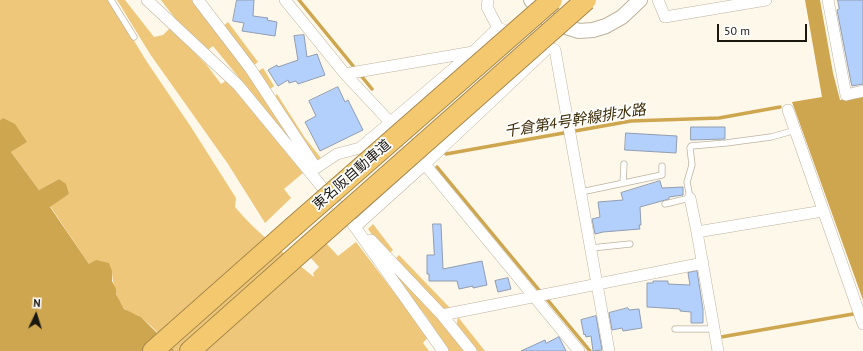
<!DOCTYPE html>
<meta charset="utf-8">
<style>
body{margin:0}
#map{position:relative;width:863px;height:351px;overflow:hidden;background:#fef8eb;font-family:"PT Sans",sans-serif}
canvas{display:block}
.north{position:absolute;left:16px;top:295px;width:40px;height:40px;-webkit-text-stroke:3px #fff;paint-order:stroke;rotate:4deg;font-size:11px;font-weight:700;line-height:16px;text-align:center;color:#1a170f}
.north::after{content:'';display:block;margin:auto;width:14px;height:18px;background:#1a170f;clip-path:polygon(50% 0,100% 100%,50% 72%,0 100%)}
.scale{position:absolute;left:717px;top:24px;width:90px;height:18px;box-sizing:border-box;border:2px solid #1a170f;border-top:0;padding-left:5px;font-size:12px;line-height:14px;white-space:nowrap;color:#1a170f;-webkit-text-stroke:3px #fff;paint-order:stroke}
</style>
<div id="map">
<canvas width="863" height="351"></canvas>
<div class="north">N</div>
<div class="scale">50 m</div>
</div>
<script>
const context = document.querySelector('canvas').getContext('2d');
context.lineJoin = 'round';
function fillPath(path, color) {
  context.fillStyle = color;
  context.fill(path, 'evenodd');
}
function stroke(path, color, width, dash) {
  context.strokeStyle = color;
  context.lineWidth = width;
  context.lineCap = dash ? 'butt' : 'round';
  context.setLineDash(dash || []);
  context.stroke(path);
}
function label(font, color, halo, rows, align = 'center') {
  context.font = font + ' "PT Sans","Noto Sans JP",sans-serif';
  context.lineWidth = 3.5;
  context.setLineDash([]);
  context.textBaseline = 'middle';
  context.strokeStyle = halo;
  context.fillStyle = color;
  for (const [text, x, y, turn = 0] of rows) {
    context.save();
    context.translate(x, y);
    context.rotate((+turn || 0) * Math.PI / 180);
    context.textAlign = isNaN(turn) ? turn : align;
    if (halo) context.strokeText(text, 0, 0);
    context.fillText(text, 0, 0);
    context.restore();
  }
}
const green = new Path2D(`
 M0,0H109L147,62L191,127L236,198L235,207C257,234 287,255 314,277L313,273L319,267L310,257L326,243L338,256L356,242L428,337L423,343L429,351H175C165,340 154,328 142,318C138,314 131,314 126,310C117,303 112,281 112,271L89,264L50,206L69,194L59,179L39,190L11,152L26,142L3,118L0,120Z
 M117,0H125L154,37L163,35L170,28L206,64L221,84L227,80L303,173L284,189L291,198L265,223L228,164L150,54Z
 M161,0H194L246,67L304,157L213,46L208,50L177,21Z
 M228,22L258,62L253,66L222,27Z
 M263,68L274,86L269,90L257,72Z
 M277,94L305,138L321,158L317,163L275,96Z
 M373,224L393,250L389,254L378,243L368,229Z
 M374,249L448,328L466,351H448L428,319Z
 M399,255L452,310L443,311L394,260Z
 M458,317L485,351H475L456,327Z`);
const water = new Path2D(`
 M805,0H820L833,73L840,100L863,96V300L792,102L822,97Z
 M3,118L15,124L27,142L11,152L39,190L59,179L66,184L69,194L50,207L89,264L96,260L109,263L112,271V281L116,289V294L124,309L141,317L175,351H0V120Z`);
const stream = new Path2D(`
 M299,0L372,89
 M446,154L631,121L719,118L780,107
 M437,167L539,290
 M546,298L590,351
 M721,337L853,314`);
const building = new Path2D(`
 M237,0H254L253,16L268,18L267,20L277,22L275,36L242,31L244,23L233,21Z
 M838,0H863V84L852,86L851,82L837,10L839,9Z
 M304,35L307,57L317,54L325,75L298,84L296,81L289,83L288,80L278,86L268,70L277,65L278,67L298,60L294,36Z
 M338,87L345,102L348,100L363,130L320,151L305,122L316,116L309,101Z
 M691,127H725V139L691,140Z
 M626,133L677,136L676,153L625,150Z
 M660,181L662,188L683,187V195L669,197V199L640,207L641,225H639L640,229L603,232L595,234L592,219L600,217L598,202L623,200L621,193Z
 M433,224H441L443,269L482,261L487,285L473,288V286L459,289L457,281H429V274H427V255H434Z
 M697,271L703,309V323H691V312L680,311V309L647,307V283H653V281H668V284L690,285L688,273Z
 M508,278L511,289L498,292L495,281Z
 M628,308L629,310L639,309L642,328L623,331L622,328L612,330L609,313Z
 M596,316L602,350L593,351L591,336L586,337L585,334L584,335L581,320Z
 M559,337L566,351H521L545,340L546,343Z`);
const service = new Path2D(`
 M111,0L134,37
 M623,183L624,164
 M581,192L662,175V166
 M665,204L690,198L687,182L692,165L690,148L691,146L726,143L771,137L796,130
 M591,248L630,244
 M675,329H714`);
const minor = new Path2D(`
 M147,0L238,85L355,227L443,351
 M198,0L250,68L316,168L310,172
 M285,0L345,74L390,122L579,351
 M658,0L665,17L766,0
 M828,0L846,95L863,91
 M498,28L555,50L609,351
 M345,74L473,52L498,28L487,7L488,0
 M788,110L863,324
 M316,168L337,154L360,148L473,52
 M690,198L697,232L718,351
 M355,227L425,164L548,48
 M697,232L823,211
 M371,240L442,315L471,351
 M442,315C529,298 615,280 703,263`);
const tertiary = new Path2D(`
 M531,0L547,19L563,26L579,31L593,30L606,26L622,17L640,0`);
const motorway = new Path2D(`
 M153,351L293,227
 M190,351L308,246`);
const motorwayBridge = new Path2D(`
 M293,227L552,0
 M308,246L586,0`);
const streetNames = [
 ["東名阪自動車道",352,175,-41]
];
const waterNames = [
 ["千倉第4号幹線排水路",575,121,-9]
];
fillPath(green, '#eec77a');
fillPath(water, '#cfa650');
stroke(stream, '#cfa650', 3.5);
fillPath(building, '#b3cffb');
stroke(building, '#919db0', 1);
stroke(service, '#beb39f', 7);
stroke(minor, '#beb39f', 12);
stroke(tertiary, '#beb39f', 16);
stroke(motorway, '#a88a4d', 22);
stroke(service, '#fff', 5.5);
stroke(minor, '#fff', 11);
stroke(tertiary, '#fff', 14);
stroke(motorway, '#f4c86f', 20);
stroke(motorwayBridge, '#a88a4d', 22, []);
stroke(motorwayBridge, '#f4c86f', 20);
label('14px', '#1a170f', '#fff', streetNames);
label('italic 15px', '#3d2c05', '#fff', waterNames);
</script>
